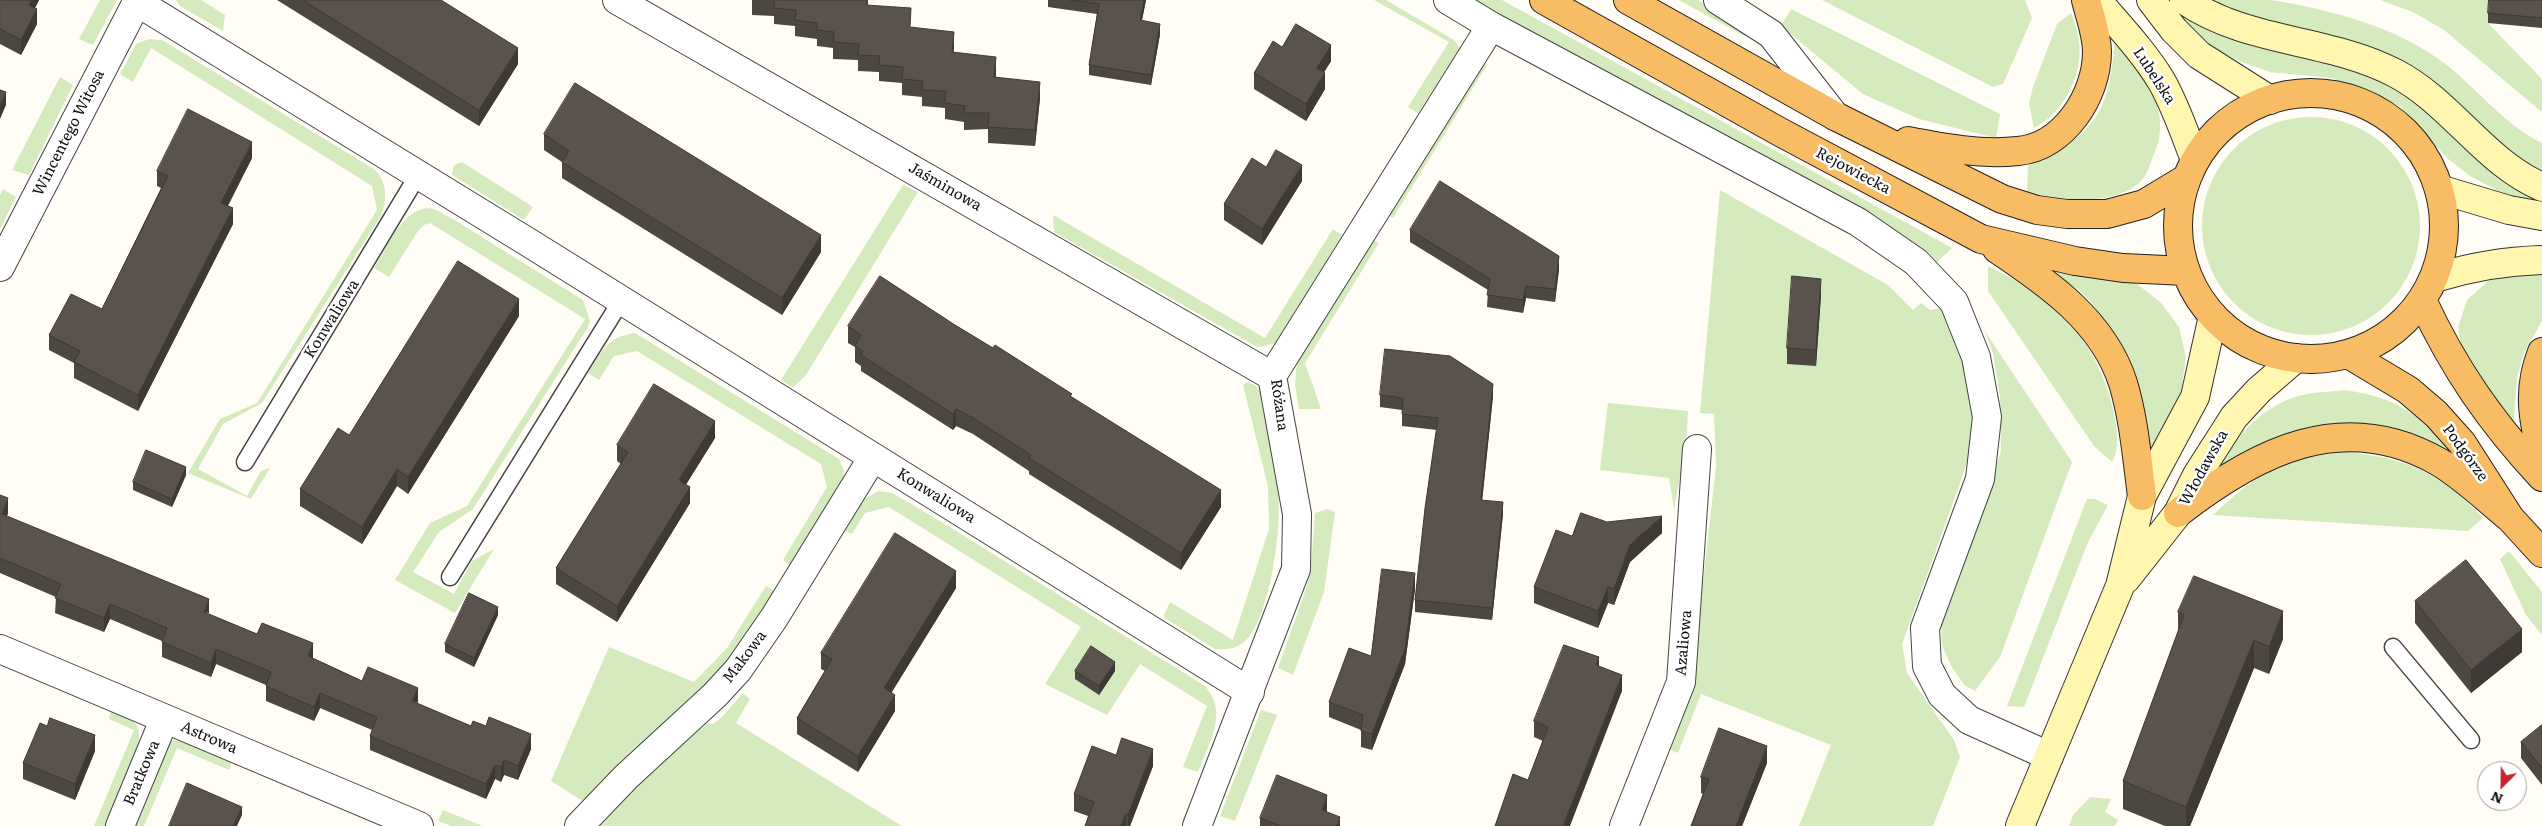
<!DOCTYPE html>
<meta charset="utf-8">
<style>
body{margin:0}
#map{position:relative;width:2542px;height:826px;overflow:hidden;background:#fffdf5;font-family:Literata,serif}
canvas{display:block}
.north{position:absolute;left:2477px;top:761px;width:50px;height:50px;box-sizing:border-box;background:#fff;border:1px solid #a0a0a0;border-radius:50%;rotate:203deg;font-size:14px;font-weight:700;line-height:20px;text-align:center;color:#111}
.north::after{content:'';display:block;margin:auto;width:18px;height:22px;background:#c4262e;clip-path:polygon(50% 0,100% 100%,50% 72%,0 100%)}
</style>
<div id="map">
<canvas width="2542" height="826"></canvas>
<div class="north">N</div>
</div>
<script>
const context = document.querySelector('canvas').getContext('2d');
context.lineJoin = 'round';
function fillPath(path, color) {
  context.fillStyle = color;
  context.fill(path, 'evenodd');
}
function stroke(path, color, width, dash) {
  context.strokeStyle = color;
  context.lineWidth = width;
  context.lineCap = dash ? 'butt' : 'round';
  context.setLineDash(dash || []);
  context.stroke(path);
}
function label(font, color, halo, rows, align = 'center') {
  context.font = font + ' Literata,serif';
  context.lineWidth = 5;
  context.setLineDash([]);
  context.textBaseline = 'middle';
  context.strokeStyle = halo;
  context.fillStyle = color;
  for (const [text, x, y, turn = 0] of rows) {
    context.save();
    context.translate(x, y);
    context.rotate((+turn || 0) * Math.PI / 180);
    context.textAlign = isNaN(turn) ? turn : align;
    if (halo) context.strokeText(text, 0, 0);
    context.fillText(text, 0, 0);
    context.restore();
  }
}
const green = new Path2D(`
 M100,0H117L93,45L79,39Z
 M176,0H201L225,15L223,31L180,6Z
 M1374,0H1386L1454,40L1460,48L1418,113L1408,107L1449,42Z
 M1469,0H1502L1952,248L1936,263L1929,253Z
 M1679,0H1698L1749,33L1744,36Z
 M1822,0H2025L2032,18L2003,84L1993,87Z
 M2210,0C2230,0 2252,0 2271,0C2332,10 2399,27 2448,66C2479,91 2506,126 2542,143V171L2516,156L2491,136L2261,21L2229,10Z
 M2380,0H2491L2488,23L2542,79V112L2444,30L2413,12Z
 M1791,9L2000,114L1996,138L1919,119L1863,94L1781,26Z
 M2172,10C2201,26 2230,41 2263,49C2306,60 2350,66 2390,87C2425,104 2451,138 2480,163C2499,178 2521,189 2542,201V206L2506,195L2470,176L2447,158L2401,107L2365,88L2331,78L2270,72L2239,61L2210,47Z
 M2071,13C2074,21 2077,28 2078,36C2086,69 2065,113 2034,128L2029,103L2033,87L2057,24Z
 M2115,38C2131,59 2148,79 2157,105C2162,122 2161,138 2154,154C2150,164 2147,177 2138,184C2110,206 2060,201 2027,193L2028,166C2097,133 2109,114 2115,38Z
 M149,39L162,40L374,169C388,183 387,199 381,216L262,403L223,424L198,469L247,496L261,471L270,468L251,499L188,473L220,419L257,403L377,210L372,186L151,48L133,82L120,74L136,44Z
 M1479,60L1487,65L1393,218L1385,213Z
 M60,77L73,85L29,175L12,170Z
 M2202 226a109 109 0 1 1 218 0a109 109 0 1 1-218 0Z
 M462,162L533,207L524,220L452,175L454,165Z
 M903,185L918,192L806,375L793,388L781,380Z
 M3,189L16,197L0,229V195Z
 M1720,190L1888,285L1913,310L1921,303L1930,310L1940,308L1969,360L1975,435L1963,475L1902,644L1907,673L1954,740L1960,757L1933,826H1799L1831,745L1701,694L1678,753L1670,750L1684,714L1692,680L1716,466L1714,414L1700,413Z
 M427,208L434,209L453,219L583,300L590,321L588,327L473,509L439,532L413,572L454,594L472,561L494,549L455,613L395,580L430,523L467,506L585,319L430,223L424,225L418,231L389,277L374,268C387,248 401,211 427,208Z
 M1053,215L1265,338L1333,229L1342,235L1278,338L1274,344L1257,347L1054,232Z
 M1370,238L1379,243L1305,363L1321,409H1299L1295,384L1297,361Z
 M1988,266C2005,275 2023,283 2038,294C2078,324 2104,365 2114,414C2117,428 2120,449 2112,462L2094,446L1988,291Z
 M2046,270L2136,283L2161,303L2179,327L2186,357L2181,391L2171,419L2147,465L2139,389L2117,336L2091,302L2078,289Z
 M2542,272V321L2524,353L2517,377L2514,417L2518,433L2515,434L2462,350L2458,327L2467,300L2488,281L2501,274Z
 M1984,330L2072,462L2000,657L1975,691L1964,685L1952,667L1942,646L1941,626L1960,577L2001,451L2000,397L1993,353Z
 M635,333L839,459L844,471L843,485L792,567L783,560L827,487L821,464L637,351L614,356L599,380L588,373C602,351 607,337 635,333Z
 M1247,382L1255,385L1260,392C1265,426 1275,459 1278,493C1282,526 1270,622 1243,643C1235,649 1225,650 1215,649L1163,617L1170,602L1233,640L1269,529L1268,486L1243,385Z
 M2344,390C2398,398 2417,412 2452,453L2415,436L2310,430L2269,441L2216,474C2230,440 2262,407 2298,396C2313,392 2329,392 2344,390Z
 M1608,403L1688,411L1686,446L1674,509L1669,478L1600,470Z
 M2347,452C2405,458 2443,473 2483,518L2468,531L2213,515C2261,471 2281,458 2347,452Z
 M879,491L892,493L945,524L1205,686C1229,713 1209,743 1198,772L1183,767L1207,706L1140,664L1107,715L1045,684L1081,627L889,507L865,513L852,534L845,531L864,499Z
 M2087,499H2095L2108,505L2088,542L2024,707L2007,706Z
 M1327,509L1335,512L1324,592L1293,675L1278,668L1307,586L1311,568L1315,513Z
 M2509,551L2542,592V635L2526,615L2500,559Z
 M766,586L776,592L736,652L710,683L584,802L551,781L609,647L694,682L727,648Z
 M743,693L750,699L736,723L902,826H598L621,798L708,723L713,724L722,717Z
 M111,710C137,722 143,722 137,752L108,826H94L134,730L109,719Z
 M1261,710L1277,715L1235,821L1220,816Z
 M173,740L187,742L232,760L229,770L177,748L144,826H131L164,744Z
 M2090,797L2111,799L2105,812L2118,820L2115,826H2069L2073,815Z
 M443,810L483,826H451L438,821Z`);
const service = new Path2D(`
 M245,462L418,175
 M450,577L621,301
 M2393,647L2471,740`);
const minor = new Path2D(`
 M617,0L1272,376
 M1448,0L1491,26L1858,222L1916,262L1954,302L1976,357L1987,417L1980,479L1925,628L1927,666L1942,695L1969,720L2049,756
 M1718,0L1771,34L1835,116
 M137,2L531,244L1250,692
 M0,267L138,0
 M0,649L419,826
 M120,826L164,720
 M579,826L626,777L715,695L738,670L774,618L873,457
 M1197,826L1296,569L1297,514L1272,376L1491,26
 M1624,826L1681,682L1697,449`);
const secondary = new Path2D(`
 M2097,0C2119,26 2144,52 2162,82C2176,107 2185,134 2195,160
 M2151,0L2174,30L2199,55L2270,100
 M2184,0C2248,44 2328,38 2395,73C2451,102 2484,162 2542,187
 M2439,189L2509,210L2542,216
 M2435,278C2470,267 2505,261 2542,260
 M2126,579L2178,513L2197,475L2234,417L2259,390L2296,358
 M2020,826L2120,586L2142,496L2195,397L2213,316`);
const trunk = new Path2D(`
 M1544,0L1780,132L1981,239L2075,261L2123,268L2186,271
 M1628,0L1835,116L2002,199L2037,210L2067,214H2107L2144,204L2187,178
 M2178 226a133 133 0 1 1 266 0a133 133 0 1 1-266 0Z
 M1908,141C1944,148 1981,155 2018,151C2064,147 2097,95 2097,52C2097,34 2090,17 2086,0
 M1997,249C2048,283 2103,321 2123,383C2134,419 2137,459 2142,496
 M2422,300C2454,369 2491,422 2542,477
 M2542,352C2527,390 2533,419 2542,457
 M2348,354L2408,390L2436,414L2462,443L2510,518L2542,553
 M2178,513C2256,452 2343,407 2439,462C2463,476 2488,500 2510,518`);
const wall = new Path2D(`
 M0,0H39L35,8L37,24L21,55L0,44Z
 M277,0H441L518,64L479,126Z
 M746,0H868V5L911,28L954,48L953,52L996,73V77L1040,98L1035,146L988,143V129L964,130V122L945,119V108L922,106V97L902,95V83L879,81V72L858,71V60L833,59V48L817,46V39L795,36V26L774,24V16L752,15V0Z
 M1048,0H1146L1142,20L1160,34L1151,85L1089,75V65L1097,14L1048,7Z
 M2542,0V28L2488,23V13Z
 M1282,47L1331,61L1324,72L1325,89L1306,121L1254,89V73Z
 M544,134L821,252L782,315L562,178V162L544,150Z
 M252,158L228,206L233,224L138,411L74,378V363L49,350V335L102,309L161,188L157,186V171Z
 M1266,167L1302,181L1262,245L1224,220V204Z
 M1410,230L1559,269L1555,302L1526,298L1523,313L1487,307L1488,290L1410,242Z
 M1821,295L1816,366L1787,364V348Z
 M519,316L408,494L397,486L362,544L300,506V489L349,435Z
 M955,325L1072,397L1221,507L1181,570L1029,474V471L973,434L956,426L953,430L861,371V366L855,362V347L848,343V326Z
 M1380,395L1493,396L1482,500L1503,514L1492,620L1415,612V600L1437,430L1402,426V410L1380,407Z
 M715,438L686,484L690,503L617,622L556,584V568L621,464L617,461V445Z
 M186,475L172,507L133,490V482Z
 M0,495L8,513L7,516L209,614L313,658L362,681L471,726L531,749L518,780L504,775L501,782L495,779L486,799L370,750V736L372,730L320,708L314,721L266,701V685L216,664L211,677L162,657V641L110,619L104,632L55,613L56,597L0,573Z
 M1607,522L1662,533L1630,562L1614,605L1608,603L1598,628L1534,603V587L1572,536Z
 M956,588L892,692L895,711L858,772L797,734V718L825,671L821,669V653Z
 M1415,589L1405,664L1372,750L1361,747V730L1329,717V702L1371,656Z
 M2415,601L2522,652L2471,693L2415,623Z
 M2178,612L2283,639L2269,674L2254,668L2190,826H2165L2123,809V781L2178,632Z
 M498,615L474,667L445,652V644Z
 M1599,666L1622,691L1528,780L1543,741L1534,737V721Z
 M1075,671H1115L1099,695L1075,679Z
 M2542,725V785L2521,758V742Z
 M95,751L75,800L23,779V763Z
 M1116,755L1153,766L1130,826H1085L1088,816L1074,811V794Z
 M1767,763L1742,826H1691L1703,794L1701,793V777Z
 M1327,812L1340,826H1260V818Z`);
const shadedWall = new Path2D(`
 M32,0H39L29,20V5Z
 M1144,0H1146L1140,30V20Z
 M37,9V24L21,55V40Z
 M1160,24V34L1151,85V75Z
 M954,32V48L952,68V52Z
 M1331,45V61L1317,84V68Z
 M518,48V64L479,126V110Z
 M996,57V73L994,93V77Z
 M1325,73V89L1306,121V104Z
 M1040,82V98L1035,146V130Z
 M6,92V105L0,119V106Z
 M252,142V158L221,218V203Z
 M1302,165V181L1262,245V229Z
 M233,208V224L138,411V395Z
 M821,235V252L782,315V298Z
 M1559,256V269L1555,302V289Z
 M1821,279V295L1816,366V350Z
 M1526,286V298L1523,313V300Z
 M519,299V316L408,494V477Z
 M1493,384V396L1481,512V500Z
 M956,409V426L953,430V414Z
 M715,421V438L679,496V480Z
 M186,467V475L172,507V499Z
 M397,469V486L362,544V527Z
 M690,487V503L617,622V606Z
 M1221,490V507L1181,570V553Z
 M8,498V513L2,529V514Z
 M1503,502V514L1492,620V608Z
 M1662,516V533L1630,562L1614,605V589L1630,545Z
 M956,571V588L884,704V688Z
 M1415,573V589L1405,664L1372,750V734Z
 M1608,587V603L1598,628V611Z
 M209,599V613L204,612Z
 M110,604V619L104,632V618Z
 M498,607V615L474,667V658Z
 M2283,611V639L2269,674V647Z
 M2522,629V652L2471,693V670Z
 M2254,640V668L2190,826H2186V807Z
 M313,643V658L308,671V656Z
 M216,649V664L211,677V663Z
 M1599,657V673L1596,665Z
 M1115,662V671L1099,695V686Z
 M1622,675V691L1570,826H1563Z
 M418,688V703L412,701Z
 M320,693V708L314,721V707Z
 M895,695V711L858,772V756Z
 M531,734V749L518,780V766Z
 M95,735V751L75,800V784Z
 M1767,746V763L1742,826H1736Z
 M1153,749V766L1130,826H1128V815Z
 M504,760V775L501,782V767Z
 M495,765V779L486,799V784Z
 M1327,795V812L1322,810Z
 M242,807V815L237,826H233Z
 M1126,814V826H1121Z
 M1340,817V826H1337Z`);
const building = new Path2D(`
 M0,0H32L29,5L37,9L21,40L0,29Z
 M303,0H441L518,48L479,110Z
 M775,0H867L866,5L911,8L910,27L954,32L952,52L996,57L994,77L1040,82L1035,130L988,127L989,113H964L965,106L945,103L946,91L922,90L923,81L902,79L903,67L879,65L880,56L858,55L859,44L833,42L834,32L817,30V23L795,20L796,10L774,8Z
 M1070,0H1144L1140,20L1160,24L1151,75L1089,65L1099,4Z
 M2489,0H2542V18L2488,13Z
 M1296,24L1331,45L1317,68L1325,73L1306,104L1254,73L1273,41L1282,47Z
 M575,83L821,235L782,298L562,162L569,151L544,134Z
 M0,90L6,92L0,106Z
 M188,109L252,142L221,203L233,208L138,395L74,362L80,351L49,335L71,294L102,309L168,176L157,171Z
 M1276,150L1302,165L1262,229L1224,204L1252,158L1266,167Z
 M1440,181L1559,256L1555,289L1526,286L1523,300L1487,295L1490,279L1410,230Z
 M458,261L519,299L408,477L397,469L362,527L300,489L338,428L349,435Z
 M880,276L955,325L993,348L995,345L1072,394L1070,396L1221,490L1181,553L1029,458L1031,455L973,418L956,409L953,414L861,355L863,351L855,346L861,335L848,326Z
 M1792,276L1821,279L1816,350L1787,348Z
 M1385,349L1450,356L1493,384L1481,500L1503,502L1492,608L1415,600L1425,508L1438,418L1402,414L1403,398L1380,395Z
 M654,384L715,421L679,480L690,487L617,606L556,568L628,452L617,445Z
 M146,450L186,467L172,499L133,482Z
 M0,495L8,498L2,514L209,599L204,612L257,634L262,623L313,643L308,656L362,681L368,667L418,688L412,701L471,726L473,721L486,726L489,717L531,734L518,766L504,760L501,767L495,765L486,784L370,736L377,717L320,693L314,707L266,686L271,672L216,649L211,663L162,642L167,628L110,604L104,618L55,598L61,584L0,558Z
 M1581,513L1607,522L1662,516L1630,545L1614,589L1608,587L1598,611L1534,587L1556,530L1572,536Z
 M895,533L956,571L884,688L895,695L858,756L797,718L832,659L821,653Z
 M2466,560L2522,629L2471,670L2415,601Z
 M1382,569L1415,573L1405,649L1372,734L1361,731L1363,715L1329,702L1349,648L1371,656Z
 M2194,576L2283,611L2269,647L2254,640L2186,807L2123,781L2184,615L2178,612Z
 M469,593L498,607L474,658L445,644Z
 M1564,645L1599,657L1596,665L1622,675L1563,826H1495L1513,774L1528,780L1548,727L1534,721Z
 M1091,646L1115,662L1099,686L1075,671Z
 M50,718L95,735L75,784L23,763L40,723L47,726Z
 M2542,725V768L2521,742Z
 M1719,728L1767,746L1736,826H1691L1709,779L1701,777Z
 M1122,738L1153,749L1128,815L1126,814L1121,826H1085L1094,802L1074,794L1092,746L1116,755Z
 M1277,775L1327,795L1322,810L1340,817L1337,826H1281L1260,818Z
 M187,783L242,807L233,826H169Z`);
const streetNames = [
 ["Lubelska",2154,76,57],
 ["Wincentego Witosa",69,133,-63],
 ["Rejowiecka",1853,171,28],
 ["Jaśminowa",945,187,30],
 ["Konwaliowa",332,319,-58],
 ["Różana",1279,405,82],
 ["Podgórze",2465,453,54],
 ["Włodawska",2204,468,-61],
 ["Konwaliowa",936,496,32],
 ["Azaliowa",1684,643,-85],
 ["Makowa",745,657,-53],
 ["Astrowa",209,738,23],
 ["Bratkowa",142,773,-67]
];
fillPath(green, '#d5ebbd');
stroke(service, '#444', 19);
stroke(minor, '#444', 30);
stroke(secondary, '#333', 30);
stroke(trunk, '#222', 30);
stroke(service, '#fff', 16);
stroke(minor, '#fff', 28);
stroke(secondary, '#fff6b0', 28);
stroke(trunk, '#f7bc64', 28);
fillPath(wall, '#4d4742');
fillPath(shadedWall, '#3f3936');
fillPath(building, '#5a524d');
stroke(building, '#3f3936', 1);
label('15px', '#111', '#fff', streetNames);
</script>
